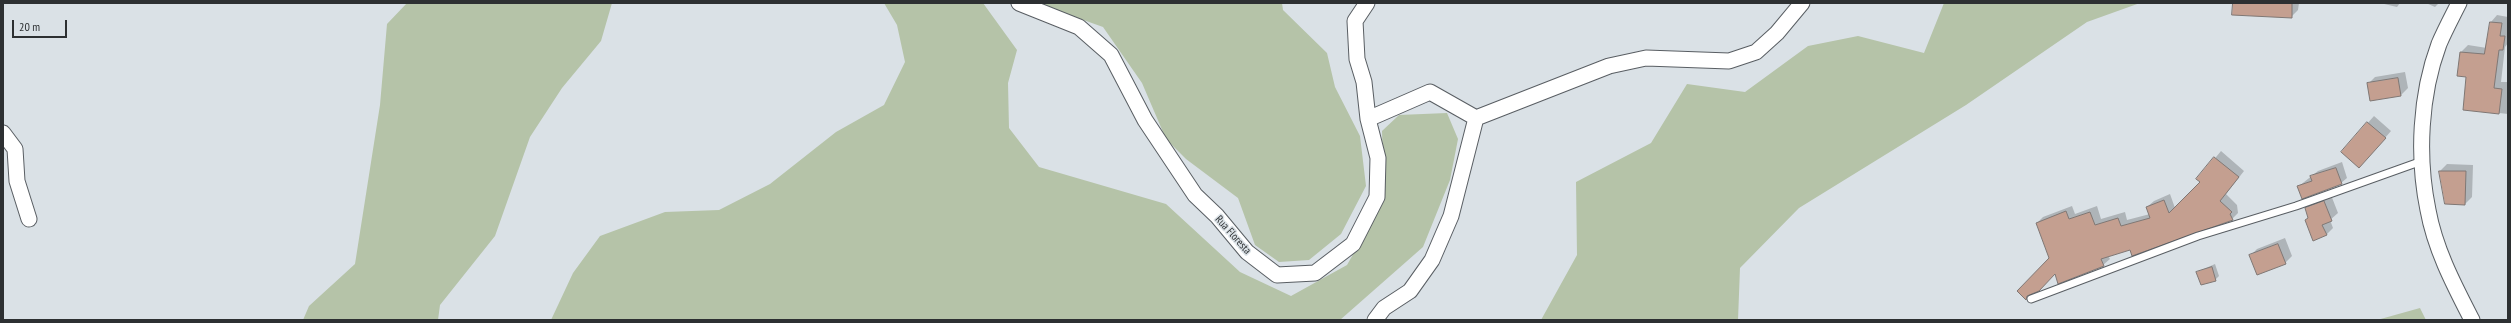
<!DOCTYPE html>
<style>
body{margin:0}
#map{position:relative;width:2511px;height:323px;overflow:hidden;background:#dae1e6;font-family:"PT Sans Narrow",sans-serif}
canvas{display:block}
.frame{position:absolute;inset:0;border:4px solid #2d3032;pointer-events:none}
.scale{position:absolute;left:12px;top:20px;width:55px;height:18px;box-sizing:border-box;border:2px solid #2d3032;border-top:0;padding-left:5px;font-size:12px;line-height:14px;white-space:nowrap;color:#2d3032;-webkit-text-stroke:3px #dae1e6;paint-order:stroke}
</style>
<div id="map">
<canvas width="2511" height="323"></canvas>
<div class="frame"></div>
<div class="scale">20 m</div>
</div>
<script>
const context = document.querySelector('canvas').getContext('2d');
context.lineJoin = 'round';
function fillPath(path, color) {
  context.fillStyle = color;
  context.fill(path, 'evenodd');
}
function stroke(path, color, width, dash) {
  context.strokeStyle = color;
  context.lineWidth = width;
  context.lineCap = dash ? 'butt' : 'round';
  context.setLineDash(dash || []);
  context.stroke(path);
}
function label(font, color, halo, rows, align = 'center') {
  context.font = font + ' "PT Sans Narrow",sans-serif';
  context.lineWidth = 3;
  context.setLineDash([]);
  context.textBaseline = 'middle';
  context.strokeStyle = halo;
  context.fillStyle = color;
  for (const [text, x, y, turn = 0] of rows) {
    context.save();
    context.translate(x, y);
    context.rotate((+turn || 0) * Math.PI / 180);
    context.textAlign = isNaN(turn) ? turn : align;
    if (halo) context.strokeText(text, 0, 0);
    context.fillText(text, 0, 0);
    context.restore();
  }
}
const green = new Path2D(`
 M407,3H612L601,41L562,88L530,137L495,236L440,305L438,320H303L309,306L355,264L380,105L387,24Z
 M884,3H983L1017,50L1008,83L1009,128L1039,167L1166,204L1240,272L1291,296L1347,265L1384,200L1382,131L1399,115L1447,113L1458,139L1450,180L1423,247L1340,320H551L573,273L600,236L665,212L719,210L770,184L836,132L884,105L905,62L897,25Z
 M1036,3H1282L1283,10L1327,53L1335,87L1360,136L1366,186L1341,234L1309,260L1279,262L1255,245L1238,198L1186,159L1166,139L1142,83L1103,27Z
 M1944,3H2140L2087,22L1966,105L1799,208L1740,268L1738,320H1541L1577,255L1576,182L1651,143L1687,84L1745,92L1808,46L1858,36L1924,53Z
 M2420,308L2426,320H2377Z`);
const shadow = new Path2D(`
 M2259,3H2299L2298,10L2291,17Z
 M2380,3H2400L2397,7Z
 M2426,3H2439L2435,7Z
 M2497,15L2508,17V43L2505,47L2501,82H2508V114L2464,109L2467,76L2458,75L2461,52L2468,45L2487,48L2491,22Z
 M2405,72L2408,88L2401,95L2368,84L2375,77Z
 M2374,116L2391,131L2365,161L2342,152Z
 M2221,151L2244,171L2226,194L2237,205L2238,213L2232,219L2108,256L2110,259L2103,265L2055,273L2026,299L2018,291L2050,258L2037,223L2043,217L2072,206L2075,214L2097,206L2101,219L2125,212L2127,220L2150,214L2147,207L2154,201L2170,194L2175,208L2201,182L2198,179Z
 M2342,162L2347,178L2341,183L2299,186L2318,171Z
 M2447,164L2473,165L2472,197L2465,204L2446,203L2440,171Z
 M2331,195L2338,213L2330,220L2333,228L2326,235L2306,220L2309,217L2306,208L2313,201Z
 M2285,238L2292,256L2285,263L2250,256L2257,249Z
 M2215,264L2219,276L2215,280L2197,272Z`);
const building = new Path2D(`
 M2233,3H2292V18L2232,15Z
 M2490,22L2502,23L2500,36H2505L2503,50H2499L2494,88L2502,89L2499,114L2463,110L2466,77L2457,76L2460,52L2484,54Z
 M2398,78L2401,96L2370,101L2367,83Z
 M2367,122L2386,138L2359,168L2341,152Z
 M2214,157L2239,177L2220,201L2232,212L2230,214L2233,220L2132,256L2130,250L2101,259L2104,266L2058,284L2055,274L2039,291L2027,296L2026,300L2017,291L2049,258L2036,223L2066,211L2069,219L2090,212L2095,225L2118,218L2121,226L2150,218L2146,207L2164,200L2169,213L2200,182L2196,179Z
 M2336,168L2342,184L2302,199L2297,186L2312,181L2310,176Z
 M2439,171H2466L2465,205L2445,204Z
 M2324,201L2332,221L2322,225L2327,235L2313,241L2305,220L2308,218L2305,208Z
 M2278,244L2286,264L2257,275L2249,255Z
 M2212,267L2216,281L2201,285L2196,272Z`);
const service = new Path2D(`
 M2031,299L2198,236L2296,206L2422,161`);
const minor = new Path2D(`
 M1019,3L1079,27L1111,55L1145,120L1195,195L1217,216L1247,252L1277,275L1315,273L1353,244L1377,197L1378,158L1368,119L1364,82L1357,59L1355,21L1367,3
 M2459,3C2452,17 2445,30 2439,44C2420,95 2417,157 2428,210C2435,249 2454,285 2472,320
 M1476,118L1609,66L1646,58L1729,61L1756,52L1777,33L1802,3
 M1368,119L1430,92L1476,118
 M3,133L15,149L17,181L29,219
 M1375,320L1384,308L1410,291L1432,260L1451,216L1476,118`);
const streetNames = [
 ["Rua Floresta",1233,235,48]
];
fillPath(green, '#b5c3a8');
fillPath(shadow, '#0003');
fillPath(building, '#c49f90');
stroke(building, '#7f7774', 1);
stroke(service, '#595e63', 9);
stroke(minor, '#595e63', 17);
stroke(service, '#fff', 7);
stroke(minor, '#fff', 15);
label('11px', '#2d3032', '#dae1e6', streetNames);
</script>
